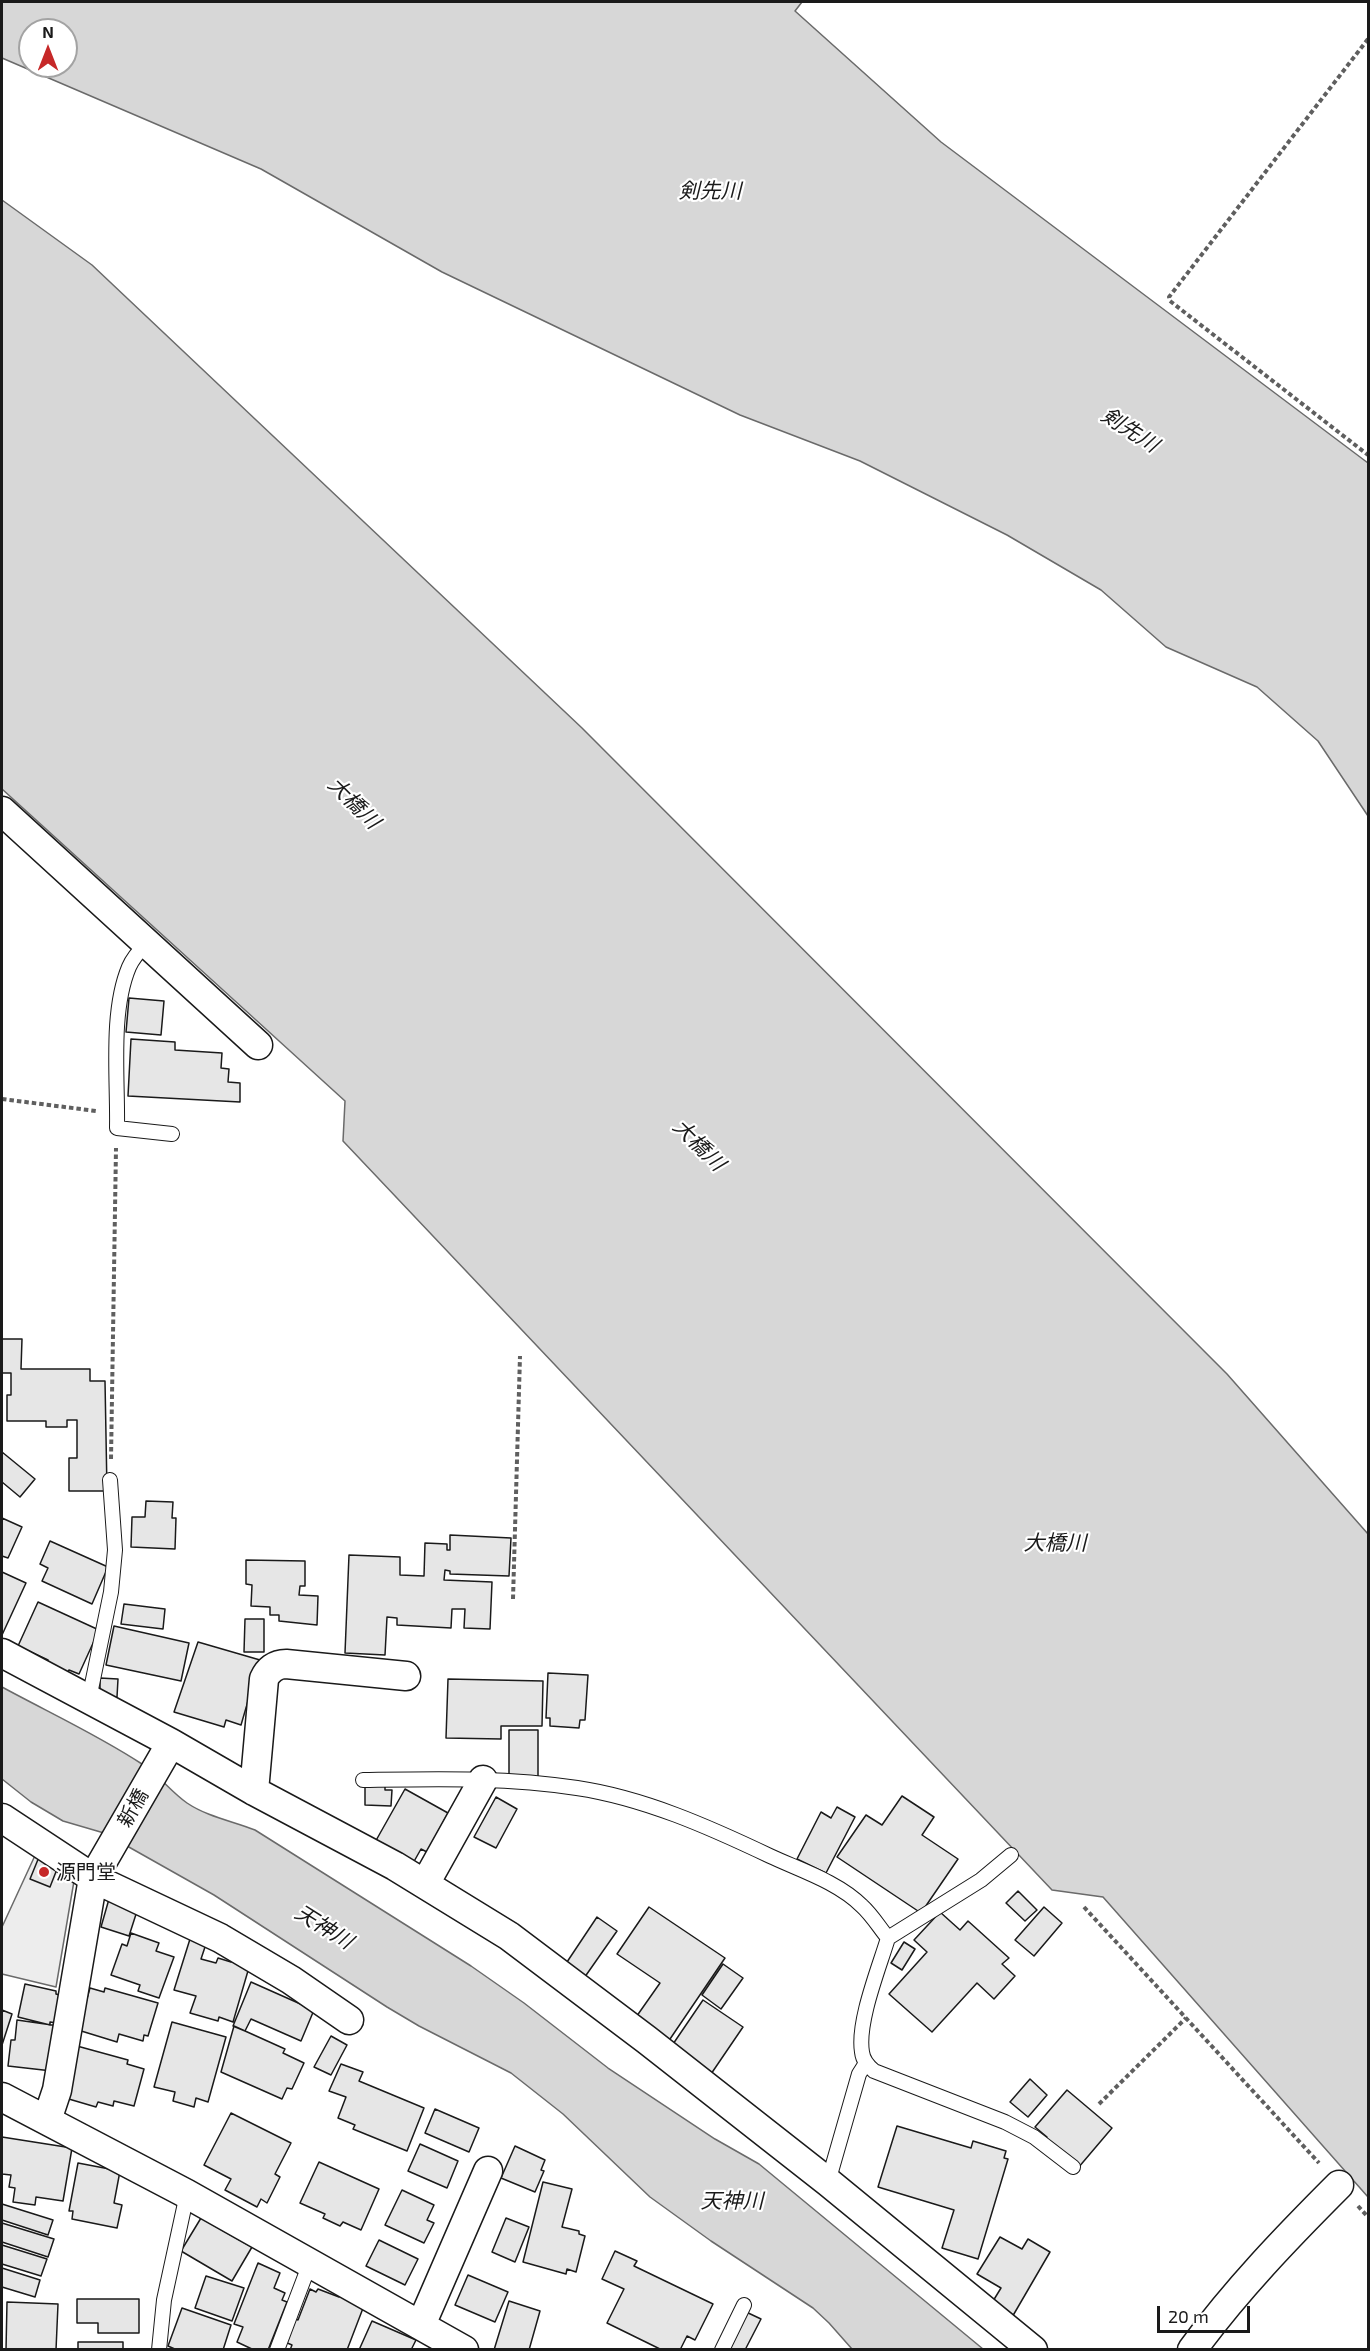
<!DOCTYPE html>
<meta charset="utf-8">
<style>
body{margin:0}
#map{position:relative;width:1370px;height:2351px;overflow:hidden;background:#fff;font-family:"Exo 2",sans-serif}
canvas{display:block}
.frame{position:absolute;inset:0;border:3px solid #1a1a1a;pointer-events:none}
.north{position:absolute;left:18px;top:18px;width:60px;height:60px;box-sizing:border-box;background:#fff;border:2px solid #a3a3a3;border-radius:50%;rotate:0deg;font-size:16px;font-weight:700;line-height:24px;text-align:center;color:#1a1a1a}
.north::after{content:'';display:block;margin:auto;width:21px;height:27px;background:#c62828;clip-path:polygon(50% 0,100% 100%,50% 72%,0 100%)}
.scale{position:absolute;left:1157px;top:2306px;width:93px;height:27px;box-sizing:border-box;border:3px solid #1a1a1a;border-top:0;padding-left:8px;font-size:18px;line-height:21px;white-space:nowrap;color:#1a1a1a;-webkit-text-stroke:4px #fff;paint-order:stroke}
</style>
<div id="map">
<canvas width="1370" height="2351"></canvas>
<div class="frame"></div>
<div class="north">N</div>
<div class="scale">20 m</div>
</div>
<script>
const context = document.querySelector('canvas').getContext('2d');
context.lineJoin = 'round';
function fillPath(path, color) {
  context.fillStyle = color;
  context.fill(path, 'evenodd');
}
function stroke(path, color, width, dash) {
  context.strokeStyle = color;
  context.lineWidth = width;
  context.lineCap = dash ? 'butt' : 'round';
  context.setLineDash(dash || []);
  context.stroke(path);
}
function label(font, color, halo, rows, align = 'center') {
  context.font = font + ' "Exo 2","Noto Sans JP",sans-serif';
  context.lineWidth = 4.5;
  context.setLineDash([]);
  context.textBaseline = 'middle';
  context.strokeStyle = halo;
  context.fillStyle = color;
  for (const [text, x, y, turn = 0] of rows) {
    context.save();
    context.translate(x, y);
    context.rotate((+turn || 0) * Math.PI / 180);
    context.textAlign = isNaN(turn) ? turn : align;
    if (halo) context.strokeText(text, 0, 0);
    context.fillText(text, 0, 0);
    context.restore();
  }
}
const built = new Path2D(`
 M38,1849L74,1881L56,1987L2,1974V1927Z`);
const water = new Path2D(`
 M2,2H802L795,11L941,142L1368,463V816L1318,741L1257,687L1166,647L1101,590L1007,535L860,461L740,415L442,272L261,169L2,58ZM30,30H66V66H30Z
 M2,200L92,265L582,728L1227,1374L1368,1534V2197L1103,1897L1052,1890L343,1141L345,1101L2,789Z
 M2,1687C48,1712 98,1735 142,1764C159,1775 171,1792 187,1803C208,1817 232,1821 255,1830L471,1966L524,2003L608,2068L715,2139L759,2164L983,2349H852L829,2323L813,2308L711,2241L650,2197L563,2114L511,2073L419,2026L387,2007L214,1895L104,1833L63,1821L31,1802L2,1779Z`);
const building = new Path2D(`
 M129,998L164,1001L161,1035L126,1032Z
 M131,1039L175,1042V1050L222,1053L221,1068L229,1069L228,1082L240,1083V1102L128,1096Z
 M2,1339H22L21,1369H90V1381H105L107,1491H69V1458H77V1420H67V1427H46V1421H7V1395H11V1373H2Z
 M2,1452L35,1479L20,1497L2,1482Z
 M146,1501L173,1502L172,1518H176L175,1549L131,1547L132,1517H145Z
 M2,1518L22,1527L8,1558L2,1556V1558Z
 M450,1535L511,1538L509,1576L450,1574V1571L445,1570L444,1580L492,1582L490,1629L464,1628L465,1609H452L451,1628L397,1625V1618L387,1617L385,1655L345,1653L349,1555L400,1557V1575L424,1576L425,1543L447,1544V1550H450Z
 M50,1541L108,1567L92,1604L42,1581L48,1568L40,1564Z
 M246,1560L305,1561V1586H300L299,1595L318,1596L317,1625L279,1621V1615H270V1607L251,1606L252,1585L246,1584Z
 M2,1572L26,1583L2,1635Z
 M38,1602L99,1630L79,1674L69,1670L66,1675L46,1666L48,1660L18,1646Z
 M124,1604L165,1609L163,1629L121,1624Z
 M245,1619H264V1652H244Z
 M114,1626L189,1643L181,1681L106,1665Z
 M198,1642L260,1660L241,1725L226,1720L224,1727L174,1712Z
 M548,1673L588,1675L585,1720H580L579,1728L550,1726V1718H546Z
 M100,1678L118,1679L117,1697L100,1696Z
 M448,1679L543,1681L542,1726H501V1739L446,1738Z
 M509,1730H538V1779H509Z
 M365,1784H385V1790H392L391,1806L365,1805Z
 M405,1789L448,1813L427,1852L421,1849L412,1865L374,1844Z
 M902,1796L934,1817L922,1835L958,1859L921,1913L837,1857L866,1815L882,1825Z
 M496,1797L517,1809L496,1848L474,1837Z
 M837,1807L855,1817L826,1873L797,1859L821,1812L831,1818Z
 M39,1857L59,1864L50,1887L30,1879Z
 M1018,1891L1037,1910L1025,1921L1006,1903Z
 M109,1899L138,1908L129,1936L101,1927Z
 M649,1907L725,1958L668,2042L634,2020L660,1983L617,1954Z
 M1044,1907L1062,1923L1034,1956L1015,1940Z
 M940,1912L960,1930L968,1921L1009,1958L1002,1964L1015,1976L994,1999L977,1983L932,2032L889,1994L927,1952L914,1940Z
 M597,1917L617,1931L582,1981L563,1968Z
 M131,1933L159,1943L156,1951L174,1957L159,1998L138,1991L140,1985L111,1975L122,1944L127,1946Z
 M190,1939L206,1944L201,1959L216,1963L218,1958L231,1962L232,1959L250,1964L233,2022L219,2017L218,2021L190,2013L196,1996L174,1990Z
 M904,1942L915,1949L902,1970L891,1963Z
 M723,1964L743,1978L721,2009L702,1995Z
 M251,1982L314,2010L301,2041L251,2019L245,2031L233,2026Z
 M25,1984L56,1991V1994L63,1996L57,2023L50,2022V2025L18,2017Z
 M90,1988L104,1992L105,1988L158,2003L148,2036L144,2035L143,2041L119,2034L117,2042L78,2030Z
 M703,2000L743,2027L711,2074L671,2047Z
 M2,2010L12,2014L2,2045Z
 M17,2020L59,2026L52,2071L8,2066L11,2040H15Z
 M172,2022L226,2037L208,2102L196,2098L194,2107L173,2101L175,2092L154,2087Z
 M234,2026L285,2049L283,2053L304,2063L292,2089L287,2088L282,2099L221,2072Z
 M331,2036L347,2045L331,2075L314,2067Z
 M77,2046L128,2060L127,2064L144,2069L134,2106L114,2101L113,2106L98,2102L96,2107L62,2097Z
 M341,2064L363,2072L359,2081L424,2108L407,2151L353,2129L355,2125L338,2118L346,2097L329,2091Z
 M1030,2079L1047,2095L1028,2117L1010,2102Z
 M1067,2090L1112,2128L1078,2168L1044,2141L1047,2137L1035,2127Z
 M435,2109L479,2128L469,2152L425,2133Z
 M231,2113L291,2143L275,2174L280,2177L267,2203L261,2199L257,2207L225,2190L231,2179L204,2165Z
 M897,2126L971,2148L973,2141L1006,2151L1004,2158L1008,2159L978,2259L942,2248L954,2210L878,2187Z
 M2,2137L72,2148L63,2201L36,2197L35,2205L13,2202L15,2188L9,2187L11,2175L2,2174Z
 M420,2144L458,2161L447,2188L408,2171Z
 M515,2146L545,2160L541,2170L544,2171L535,2192L501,2178Z
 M319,2162L379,2189L361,2230L343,2222L340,2226L323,2218L325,2214L300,2203Z
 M78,2163L120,2171L114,2203L122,2205L117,2228L72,2219L73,2211H69Z
 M543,2182L572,2189L562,2227L579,2231V2234L585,2236L576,2272L567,2269L566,2274L523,2262Z
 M402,2190L434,2205L427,2220L434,2223L424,2243L385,2225Z
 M2,2204L53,2220L48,2235L2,2220Z
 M201,2218L252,2247L232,2281L181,2251Z
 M506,2218L529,2227L515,2262L492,2252Z
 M2,2223L54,2239L48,2257L2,2242Z
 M1000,2237L1022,2249L1028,2239L1050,2252L1011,2319L990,2306L1001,2288L977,2274Z
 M379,2240L418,2259L405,2285L366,2266Z
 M2,2245L47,2259L41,2276L2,2264Z
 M615,2251L637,2261L634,2266L713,2304L695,2340L687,2336L680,2350H662L607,2323L624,2289L602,2279Z
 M258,2263L280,2273L274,2288L285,2293L282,2300L287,2302L268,2350H254L237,2342L243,2327L234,2324Z
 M2,2268L40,2280L35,2297L2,2287Z
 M468,2275L508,2292L495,2322L455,2305Z
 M206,2276L244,2288L232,2321L195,2308Z
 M310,2289L316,2292L318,2289L339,2297L341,2294L365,2303L347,2350H290L292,2345L285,2342L294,2318L298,2320Z
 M77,2299H139V2333H98V2323H77Z
 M509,2301L540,2311L529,2350H494Z
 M7,2302L58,2304L56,2350H6Z
 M182,2308L231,2325L223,2350H177L168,2346Z
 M744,2311L761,2319L745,2350H725Z
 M372,2321L416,2340L411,2350H359Z
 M78,2342H123V2350H78Z`);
const path = new Path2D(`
 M1368,39L1169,297L1170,301L1368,455
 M2,1099L96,1111
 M111,1459L116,1148
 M513,1599L520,1356
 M1084,1907L1319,2163
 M1099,2104L1186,2018
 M1358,2206L1368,2217`);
const service = new Path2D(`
 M146,944C139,951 133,958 129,967C110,1012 118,1079 117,1128L172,1134
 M89,1699L111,1592L115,1550L110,1480
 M363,1780C434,1779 506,1777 577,1788C644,1798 709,1827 770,1856C800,1870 838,1882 862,1906C872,1915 879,1927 888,1938C879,1968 857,2022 862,2052C863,2061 868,2066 874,2071L1005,2122L1034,2137L1073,2167
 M888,1938L981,1880L1011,1855
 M828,2182L859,2074L866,2063
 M159,2350L164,2300L187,2194
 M277,2350L310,2263
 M722,2350L744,2305`);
const minor = new Path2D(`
 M2,811L258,1045
 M2,1653L171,1743L254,1791L395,1866L509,1936L647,2040L828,2182L1033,2350
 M254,1791L264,1679C268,1670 275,1664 286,1664L406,1676
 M2,1818L93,1878L220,1938L291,1980L349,2020
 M425,1884L483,1780
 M2,2097L187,2194L464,2350
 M47,2120L57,2090L93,1878L171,1743
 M421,2325L488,2171
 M1192,2350C1236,2290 1287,2237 1339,2185`);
const markers = [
 [44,1872,6,"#c62828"]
];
const streetNames = [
 ["新橋",133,1808,-60]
];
const poiNames = [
 ["源門堂",56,1872]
];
const waterNames = [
 ["剣先川",710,191],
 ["剣先川",1130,430,33],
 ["大橋川",354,803,45],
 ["大橋川",699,1145,45],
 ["大橋川",1055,1543],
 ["天神川",324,1927,32],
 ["天神川",732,2201]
];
fillPath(built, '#ededed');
stroke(built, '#6a6a6a', 1.5);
fillPath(water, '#d7d7d7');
stroke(water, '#6a6a6a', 1.5);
fillPath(building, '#e6e6e6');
stroke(building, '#1a1a1a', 1.5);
stroke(service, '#1a1a1a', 16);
stroke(minor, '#1a1a1a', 31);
stroke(path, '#5f5f5f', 4, [4.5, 3]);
stroke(service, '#fff', 14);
stroke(minor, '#fff', 28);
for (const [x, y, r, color] of markers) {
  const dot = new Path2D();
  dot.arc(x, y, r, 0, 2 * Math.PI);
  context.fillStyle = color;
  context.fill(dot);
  stroke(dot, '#fff', 2);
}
label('20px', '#1a1a1a', '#fff', streetNames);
label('20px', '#1a1a1a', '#fff', poiNames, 'left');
label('italic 21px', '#1a1a1a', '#fff', waterNames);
</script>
